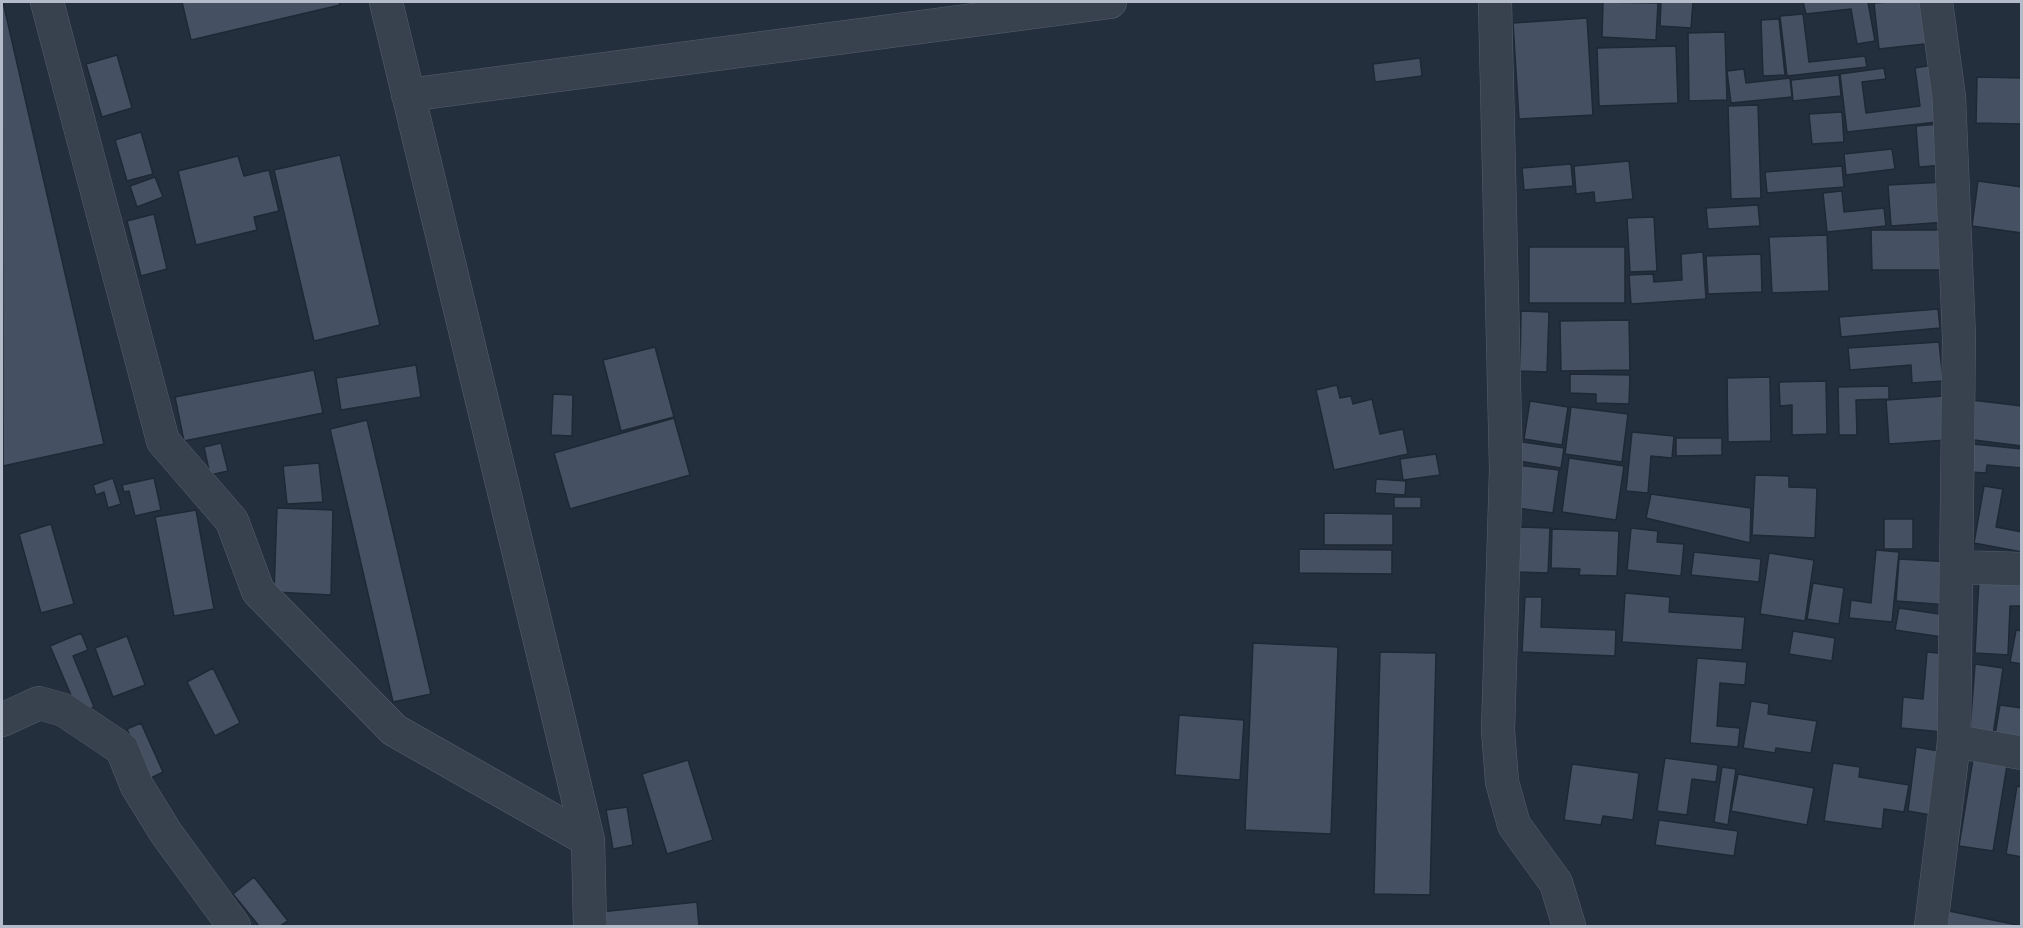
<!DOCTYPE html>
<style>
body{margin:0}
#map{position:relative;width:2023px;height:928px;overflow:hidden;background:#242f3e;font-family:Manrope,sans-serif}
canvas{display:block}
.frame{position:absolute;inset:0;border:3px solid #b4bcc9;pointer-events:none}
</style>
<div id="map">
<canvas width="2023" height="928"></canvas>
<div class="frame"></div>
</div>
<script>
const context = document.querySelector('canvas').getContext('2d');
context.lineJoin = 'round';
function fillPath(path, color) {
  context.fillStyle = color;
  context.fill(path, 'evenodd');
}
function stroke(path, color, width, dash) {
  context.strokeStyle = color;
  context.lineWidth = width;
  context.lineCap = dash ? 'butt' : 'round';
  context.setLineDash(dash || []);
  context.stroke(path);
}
const building = new Path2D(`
 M2,2H3L104,444L3,466Z
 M182,2H339L340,5L191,40Z
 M1603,2L1658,3L1656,40L1602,37Z
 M1661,2H1693L1691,28L1660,26Z
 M1803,2H1868L1875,41L1857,44L1851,9L1806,14Z
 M1889,2H1929L1934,43L1879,49L1874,3Z
 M1803,14L1809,62L1865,56L1867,67L1787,76L1780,16Z
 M1587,18L1593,115L1519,119L1513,23Z
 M1779,19L1785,75L1763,76L1761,20Z
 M1725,32L1727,100L1689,101L1688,33Z
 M1676,46L1678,103L1599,106L1597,48Z
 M117,55L132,108L102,117L86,64Z
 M1420,58L1422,76L1375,82L1373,64Z
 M1939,64L1946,121L1847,132L1840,74L1884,68L1886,79L1862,82L1866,113L1920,106L1915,68Z
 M1744,69L1746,83L1790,78L1792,97L1731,103L1727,71Z
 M1839,75L1841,96L1793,101L1791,80Z
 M1977,77L2022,78V124L1976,123Z
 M1758,105L1761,198L1731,199L1728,106Z
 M1842,112L1844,142L1812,144L1809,114Z
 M1941,124L1945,165L1919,167L1916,126Z
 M141,132L153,174L127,181L115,140Z
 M1892,149L1895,169L1846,175L1844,154Z
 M340,155L380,325L314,341L274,170Z
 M238,156L244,176L269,170L279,211L254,217L257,230L196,245L178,171Z
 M1629,161L1633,199L1595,203L1594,192L1576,194L1574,166Z
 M1571,164L1573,186L1524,190L1522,168Z
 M1842,166L1844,187L1767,193L1765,172Z
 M155,177L163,197L137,207L130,186Z
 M1978,181L2022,187V233L1972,226Z
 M1945,182L1947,222L1891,226L1888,185Z
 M1842,191L1844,212L1884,208L1886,226L1827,232L1823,193Z
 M1758,205L1760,226L1708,229L1706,208Z
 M154,214L167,269L141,276L127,221Z
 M1654,217L1657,271L1630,272L1627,218Z
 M1871,230H1949L1950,270H1872Z
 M1827,235L1829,291L1772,293L1769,237Z
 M1529,247H1625V303H1529Z
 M1703,252L1706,299L1631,304L1629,275L1653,274L1654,282L1682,280L1681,254Z
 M1761,254L1762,292L1708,294L1706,256Z
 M1938,309L1940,328L1841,337L1839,317Z
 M1521,311L1549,312L1547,372L1520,371Z
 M1629,320L1630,370L1561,371L1560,321Z
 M1939,342L1943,381L1912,383L1911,365L1850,370L1848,348Z
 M655,347L674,417L621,431L603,360Z
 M416,365L421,397L341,410L336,378Z
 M314,370L323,413L184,441L175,397Z
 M1570,374L1630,375L1629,404L1596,403V394L1570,393Z
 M1770,377L1771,441L1728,442L1727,378Z
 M1826,381L1827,434L1792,435V405L1780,406L1779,382Z
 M1337,385L1340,398L1351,396L1353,404L1372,399L1380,434L1403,429L1408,454L1334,470L1316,390Z
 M1889,386V399L1856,400L1857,435H1839L1838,387Z
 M553,394L573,395L572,436L551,435Z
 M1944,396L1947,440L1889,444L1886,400Z
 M1971,400L2022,406V446L1966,439Z
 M1530,401L1568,407L1562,445L1524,439Z
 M1571,407L1628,414L1622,462L1565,454Z
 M674,418L690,475L570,509L554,453Z
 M367,420L431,694L393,702L330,429Z
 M1632,432L1674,436L1672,458L1651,456L1648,493L1626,491Z
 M1676,438H1722V455L1676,456Z
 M1516,441L1564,448L1561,468L1513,460Z
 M221,443L228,471L210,475L204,447Z
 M1973,444L2022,449V468L1987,465L1986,473L1970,472Z
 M1436,454L1440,475L1403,480L1400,459Z
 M1569,458L1624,466L1616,520L1562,512Z
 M319,463L323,502L287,504L283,466Z
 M1517,465L1559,470L1553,513L1510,507Z
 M1755,475L1789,476V487L1817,488L1815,538L1752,535Z
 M113,478L121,504L108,508L104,492L96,495L93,485Z
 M154,478L161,510L135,516L129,491L124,492L122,485Z
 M1376,479L1406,481L1405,495L1375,493Z
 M1984,486L2003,489L1996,527L2022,532V552L1974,543Z
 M1651,494L1751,508L1750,543L1646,518Z
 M1394,497H1421V508H1394Z
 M277,508L333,510L331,595L274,592Z
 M196,510L214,609L174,616L155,517Z
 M1324,513L1393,514V545H1324Z
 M1884,519H1913V549H1884Z
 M51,524L74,604L41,613L19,534Z
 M1520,527L1550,528L1548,573L1518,572Z
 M1631,528L1658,531L1657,542L1684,544L1681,576L1627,570Z
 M1552,529L1619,531L1617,576L1579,575L1580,569L1551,568Z
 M1299,549L1392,550V574L1299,573Z
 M1876,550L1899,552L1892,622L1849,618L1851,600L1871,603Z
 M1694,552L1761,559L1759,582L1691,575Z
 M1769,553L1814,560L1805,621L1760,614Z
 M1899,559L1952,562L1949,605L1896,601Z
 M1979,578L2022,580V606H2010L2008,655L1975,653Z
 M1813,583L1844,588L1839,624L1807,619Z
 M1625,593L1670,597L1669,612L1745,617L1742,650L1622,642Z
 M1525,597H1542L1541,627L1616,630L1615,656L1522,652Z
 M1899,608L1952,616L1949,638L1895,630Z
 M2016,630L2022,631V664L2010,662Z
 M1793,631L1835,638L1832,661L1789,654Z
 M81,633L88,650L73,656L94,707L79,714L50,646Z
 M127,636L145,685L113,697L95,648Z
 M1253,643L1338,647L1331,834L1245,830Z
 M1380,652L1436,653L1430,895L1374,894Z
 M1927,652L1948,654L1942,732L1901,728L1903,697L1923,699Z
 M1697,658L1747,662L1745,685L1720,683L1717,726L1740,728L1738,747L1690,743Z
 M1975,664L2003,668L1993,735L1970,731Z
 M213,668L240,723L215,736L187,682Z
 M1751,701L1769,704L1768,714L1817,721L1811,753L1776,748L1775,753L1743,748Z
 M2000,705L2022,708V740L1995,735Z
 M1179,715L1244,720L1240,780L1175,775Z
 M141,723L163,772L149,779L127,729Z
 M1916,747L1939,751L1931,815L1908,811Z
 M1974,753L2008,759L1993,851L1959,846Z
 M1665,758L1718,765L1716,782L1692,779L1687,815L1657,811Z
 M688,760L713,840L667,854L642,774Z
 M1833,763L1860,767L1859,777L1909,785L1904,812L1884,809L1882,829L1824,821Z
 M1572,764L1639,773L1633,820L1603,816L1601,825L1564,820Z
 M1722,767L1736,769L1728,825L1714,822Z
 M1738,774L1814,788L1807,825L1731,811Z
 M2017,786L2022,787V857L2006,854Z
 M627,807L633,845L613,849L606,810Z
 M1659,820L1738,831L1734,856L1655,845Z
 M254,877L288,921L280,926H259L233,894Z
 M697,902L699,926H601L600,912Z
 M1944,910L2022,926H1941Z`);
const minor = new Path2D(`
 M47,2L163,441L232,521L258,591L394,730L588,840
 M386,2L588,840L590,926
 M1495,2L1506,469L1498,730L1502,782L1514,825L1556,883L1569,926
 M408,95L1110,2
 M1956,567L2022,569
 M2,720L39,703L64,710L122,749L137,786L166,833L234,926
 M1954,741L2022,753
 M1931,926L1954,741L1959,337L1949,97L1936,2`);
fillPath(building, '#455162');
stroke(building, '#1f2835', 1.5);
stroke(minor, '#565f6c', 34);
stroke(minor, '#38414e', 33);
</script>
